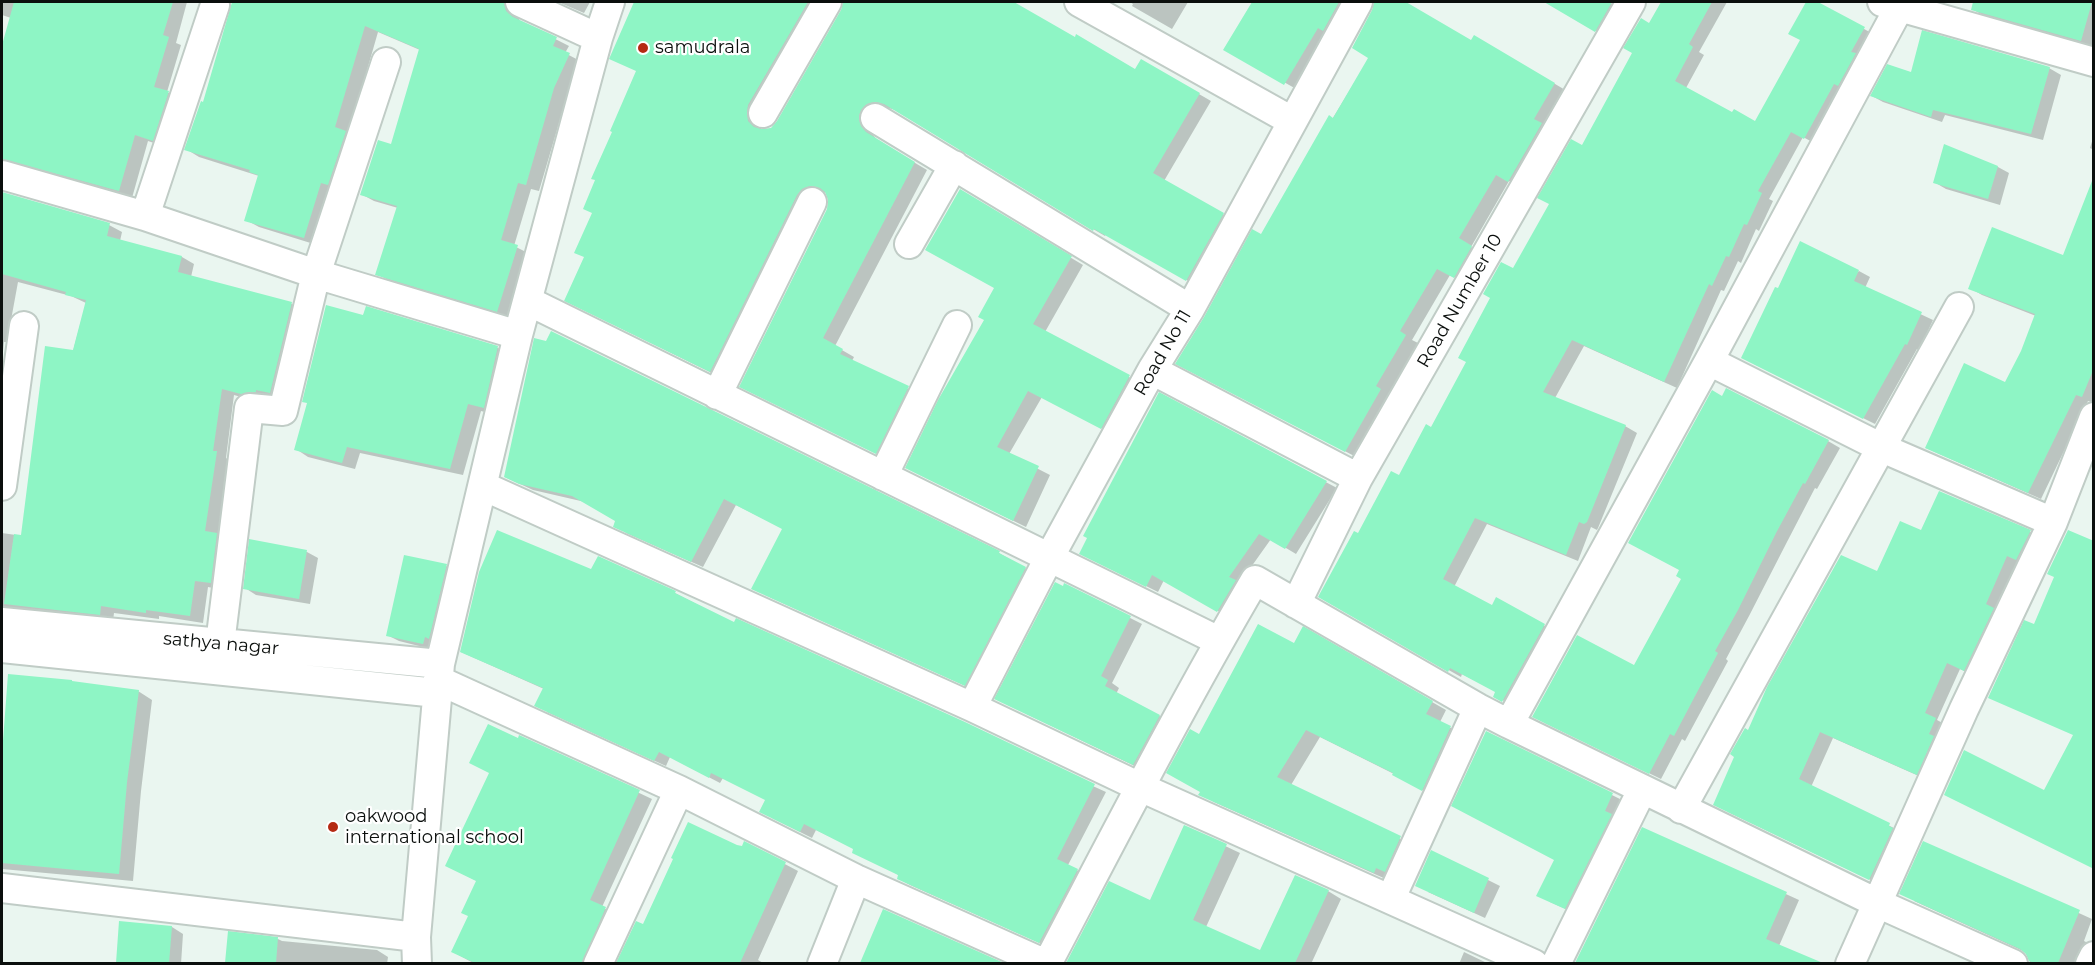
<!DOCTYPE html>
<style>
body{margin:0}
#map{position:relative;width:2095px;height:965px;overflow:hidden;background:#eaf6f0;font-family:Montserrat,sans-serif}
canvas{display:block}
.frame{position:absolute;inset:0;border:3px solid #0b0f0d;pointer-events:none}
</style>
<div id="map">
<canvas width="2095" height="965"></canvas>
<div class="frame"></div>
</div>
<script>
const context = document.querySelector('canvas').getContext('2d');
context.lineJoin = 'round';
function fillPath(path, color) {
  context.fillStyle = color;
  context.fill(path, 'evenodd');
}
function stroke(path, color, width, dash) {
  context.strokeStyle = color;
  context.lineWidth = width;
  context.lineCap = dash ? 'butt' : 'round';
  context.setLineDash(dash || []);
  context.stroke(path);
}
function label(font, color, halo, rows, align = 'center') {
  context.font = font + ' Montserrat,sans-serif';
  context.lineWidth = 4.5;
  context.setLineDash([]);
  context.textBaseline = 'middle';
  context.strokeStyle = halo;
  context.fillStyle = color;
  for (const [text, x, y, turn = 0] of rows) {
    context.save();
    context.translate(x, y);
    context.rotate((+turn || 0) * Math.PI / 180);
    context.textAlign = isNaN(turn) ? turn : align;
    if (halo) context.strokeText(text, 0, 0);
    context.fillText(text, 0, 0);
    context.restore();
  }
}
const shadow = new Path2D(`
 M2,2H187L176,43L181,45L167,92L181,100L166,147L148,141L132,198L2,173V50L11,18L2,15Z
 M235,2H436L466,15L472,2H519L516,12L520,21L569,46L565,53L582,62L567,96L539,191L531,189L514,246L530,254L510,318L390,281L377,274L398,208L374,201L361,194L392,146L420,50L378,32L317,245L259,227L246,220L259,176L199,157L186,149L204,104Z
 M558,2H590L584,13Z
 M644,2H816L758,121L762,130L773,128L778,122L849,2H1003L1136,71L1142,61L1211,101L1164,181L1235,221L1199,287L1106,234L1105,236L1093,229L896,110L888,108L880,110L870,126L873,135L878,141L927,170L835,346L854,357L852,361L920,395L888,459L753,393L828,210L830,200L827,192L815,195L722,378L578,307L593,213L637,71L641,8Z
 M1130,2H1188L1172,29L1132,6L1133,4Z
 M1253,2H1356L1298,90L1225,49Z
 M1376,2H1389L1393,3L1394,2H1403L1472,42L1475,37L1567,91L1522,188L1509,181L1471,247L1484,254L1467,284L1450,275L1412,340L1418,343L1388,395L1393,397L1358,458L1190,370L1261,236L1370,57Z
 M1547,2H1609L1624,11L1608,38Z
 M1663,2H1727L1699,52L1704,55L1686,88L1733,114L1756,123L1802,40L1790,33L1807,2H1815L1875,35L1816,144L1803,137L1769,199L1773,201L1759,231L1756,229L1741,263L1738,261L1724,291L1721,290L1677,388L1584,346L1555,398L1625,426L1637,433L1598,528L1597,530L1591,527L1578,561L1487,524L1454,587L1492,607L1496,599L1556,632L1515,707L1495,696L1497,692L1462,674L1461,677L1320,597L1358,535L1432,429L1514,271Z
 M1975,2H2094V47L1986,17L1972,9Z
 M2049,68L2061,75L2043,140L1945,115L1942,122L1883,102L1872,96L1912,74Z
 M2094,135V150L2090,148Z
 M1945,146L1998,167L2009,173L2000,205L1946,189L1934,182Z
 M960,191L1083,265L1045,332L1142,384L1114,435L1042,397L1009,454L1050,475L1026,527L920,475L986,319L996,288Z
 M2,193L109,225L122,232L120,241L182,257L194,264L191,277L292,304L304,311L283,400L255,401L234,395L226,458L229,460L218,536L229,542L223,590L208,587L203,623L159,616V619L114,613L113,621L2,608V533L23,536L86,303L71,296L18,282L7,342H4L2,361Z
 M2094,204V403L2088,401L2041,499L1926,448L2006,384L2022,352L2036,316L1982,295L1970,288L2064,257Z
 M1859,271L1870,277L1865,288L1933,320L1919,350L1917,349L1875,424L1754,364Z
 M367,308L498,348L511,355L496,415L481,411L463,475L360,453L355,469L308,457L296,449Z
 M535,340L999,553L1037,575L977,691L765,595L784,529L736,505L703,567L626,533L617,521L585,502L533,490L505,477Z
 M1159,394L1337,488L1296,554L1271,539L1239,584L1229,617L1164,580L1158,592L1092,559L1089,538Z
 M1828,441L1840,448L1817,489L1815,488L1788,540L1749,616L1726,659L1728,661L1685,741L1682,739L1661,779L1545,723L1635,667Z
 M1922,532H2030L2043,539L1977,677L1960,669L1937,720L1948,726L1930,781L1833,738L1811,787L1902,832L1883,886L1728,812L1749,732L1878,573Z
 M251,541L307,552L318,558L310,604L256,595L245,588Z
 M446,566L457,572L435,650L399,641L387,635Z
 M592,571L675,593L735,624L1106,792L1068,865L1089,877L1051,948L910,885L899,879L900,876L855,849L816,830L812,838L772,818L767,800L723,778L720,783L670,757L666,766L547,712L544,689L461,652Z
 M1065,585L1142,624L1112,683L1119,688L1116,694L1171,722L1145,771L1008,705Z
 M1303,628L1446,710L1440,722L1465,736L1436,798L1394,774L1320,737L1291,785L1414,846L1388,880L1214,802L1200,794L1199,736L1294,645Z
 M10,676L138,691L152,700L141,791L133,881L2,869V772Z
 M1487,733L1624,801L1577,914L1550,902L1556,860Z
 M520,737L652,799L602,907L618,916L596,964H475L453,952L469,916L477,881L447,866Z
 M1185,827L1240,853L1206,927L1261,952L1328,891L1341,899L1311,964H1068L1110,883L1151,902Z
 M1643,829L1799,900L1779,946L1819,964H1577Z
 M745,843L798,871L758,960L765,964H618L637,923L643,926L743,848Z
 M1924,843L2092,919L2084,941L2094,946L2088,964H2031L2025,952L1914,901Z
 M1432,852L1500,886L1485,918L1428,892Z
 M884,911L1001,964H861Z
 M121,923L172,927L183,934L181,964H117Z
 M229,933L278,939L282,941L377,950L388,957L387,964H226Z
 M1464,952L1489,964H1459Z`);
const building = new Path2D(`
 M14,2H173L163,35L169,37L154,87L169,91L153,141L135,135L119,191L2,159V45Z
 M232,2H504L506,11L513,17L557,37L553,46L570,53L554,88L526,185L518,183L501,240L518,245L497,312L375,275L397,206L360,195L378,140L391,144L419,49L365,26L335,127L346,131L328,185L321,183L304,238L244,221L258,175L249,172L250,170L184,150L201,101L203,102Z
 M634,2H808L748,105L747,112L748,121L754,127L762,129L771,128L777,121L841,10L843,2H1014L1075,37L1076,34L1135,69L1141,59L1200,93L1153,173L1224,213L1186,281L1094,229L1093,231L884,104L875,102L867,104L861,110L859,117L861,126L866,132L915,162L823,338L843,349L840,354L909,386L876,454L739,387L827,209L828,200L825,192L820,188L810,186L802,189L797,195L710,372L564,301L584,257L574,253L592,213L583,209L595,180L591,179L612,132L610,131L636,71L609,59Z
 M1252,2H1339L1323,31L1318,28L1284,85L1223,50Z
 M1374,2H1406L1471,40L1474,35L1555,83L1534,119L1542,123L1508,182L1496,175L1459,238L1472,246L1454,278L1437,269L1400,331L1406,335L1376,386L1381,389L1345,452L1175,364L1204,317L1252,229L1261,234L1329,115L1333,118L1368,58L1352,48L1372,10Z
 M1544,2H1612L1595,32Z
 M1661,2H1712L1689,44L1693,47L1675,81L1732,112L1734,109L1755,121L1800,40L1788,34L1806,2H1818L1865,27L1851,52L1856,53L1838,86L1834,84L1804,139L1791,132L1758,191L1762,193L1747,225L1744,224L1729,257L1726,256L1712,286L1709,284L1664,382L1572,340L1543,392L1626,425L1587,522L1584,524L1579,522L1566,555L1475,518L1443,579L1492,605L1496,597L1545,624L1502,702L1493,697L1495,692L1450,668L1448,672L1318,597L1354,531L1358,533L1391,471L1399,475L1426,424L1431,427L1466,362L1458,358L1490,298L1483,294L1501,262L1513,268L1549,204L1537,198L1571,139L1582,145L1632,53L1623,48L1641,18L1649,23Z
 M1973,2H2092L2081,41L1971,10Z
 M1922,30L2050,67L2031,134L1933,110L1931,117L1870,96L1887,64L1911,72Z
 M1944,144L1998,166L1988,199L1933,183Z
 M2092,181H2094V368L2082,397L2076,395L2028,493L1925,448L1964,363L2005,382L2021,351L2035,314L1968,289L1992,227L2063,255Z
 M960,189L1072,256L1033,324L1130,375L1101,429L1028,391L997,447L1039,466L1013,521L905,468L938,400L984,320L978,317L994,288L925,250Z
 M2,192L110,223L107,236L182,256L178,272L292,302L270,393L256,390V392L241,394L222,389L213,451H217L205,531L217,533L211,583L195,581L190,616L146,610V613L101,606L100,615L4,604L14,534L21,535L45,346L73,350L86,300L65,295L66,292L2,274Z
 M1800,241L1859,270L1854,281L1922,312L1907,345L1905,344L1863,419L1741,358L1775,287L1778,288Z
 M326,305L363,315L366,306L498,346L484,408L468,404L450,469L347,447L342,463L294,450L307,403L302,402Z
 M551,331L1000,551L999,553L1026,567L965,686L751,589L782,529L724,499L691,562L613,527L615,521L572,496L519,484L504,477L534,338L546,341Z
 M1726,388L1829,440L1805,484L1803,483L1776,533L1738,610L1715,651L1718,653L1695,696L1674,736L1670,734L1649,774L1532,717L1577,635L1634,665L1681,579L1676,576L1679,570L1628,543L1712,390L1722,396Z
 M1159,392L1327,481L1285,549L1259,534L1229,577L1236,580L1217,612L1152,575L1146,587L1079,554L1087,538L1083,536Z
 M1939,491L2031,530L2016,560L2007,556L1986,604L1994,608L1964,671L1947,663L1925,713L1936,718L1929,734L1934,736L1917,775L1820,732L1799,779L1890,823L1889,826L1893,828L1869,880L1713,805L1734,757L1730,754L1745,728L1748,730L1767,687L1841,555L1877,571L1900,521L1921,530Z
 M497,530L591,569L598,556L676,591L675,593L734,622L736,618L965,722L1095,784L1057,859L1078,869L1039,943L897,879L898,875L852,853L853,849L804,824L800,832L759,812L765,800L711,773L709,778L659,752L654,761L534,706L543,688L460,652L479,572Z
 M2068,530L2094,541V869L1944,795L1964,750L2044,790L2073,735L1988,698L2024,620L2034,624L2054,577L2047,574Z
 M249,539L307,550L299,599L243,589Z
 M404,555L447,564L429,639L425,637L423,644L386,636Z
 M1055,582L1063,586L1064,583L1131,616L1101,676L1108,680L1105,686L1160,715L1133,765L994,699Z
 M1258,624L1294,643L1303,626L1433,701L1426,714L1451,726L1422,791L1392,775L1393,773L1306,730L1277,777L1401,836L1385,872L1376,868L1374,873L1198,795L1200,792L1166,773L1190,729L1199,734Z
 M8,674L72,680V681L139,690L127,782L119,874L2,863V754Z
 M488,724L518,738L519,735L640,790L590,900L606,907L582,963H475L451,952L468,916L461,913L476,881L445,866L489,773L469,763Z
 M1486,731L1613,793L1605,811L1612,814L1565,909L1536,896L1554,860L1451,806Z
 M688,822L737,845L742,846L744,841L786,862L740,963H616L636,921L643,924L673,859L671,858Z
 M1184,825L1227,844L1193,920L1260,950L1295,875L1329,890L1295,963H1066L1109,881L1150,900Z
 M1642,827L1787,892L1766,939L1823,963H1575Z
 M1923,841L2080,910L2058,963H2034L2029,961L2026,954L2020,949L1899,894Z
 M1431,850L1489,878L1474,913L1415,886Z
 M883,909L1004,963H860Z
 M119,921L172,926L169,963H116Z
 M228,931L278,937L276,963H225Z`);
const minor = new Path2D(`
 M520,2L598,38
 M1079,2L1292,121
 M1882,2L2094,62
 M763,113L827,2
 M875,118L1190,309
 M2,175L145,216L316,274L518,335
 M145,216L215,5
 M909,244L954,165
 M528,301L1219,641
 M1709,361L1882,448L2053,522
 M1152,370L1358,478
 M717,395L812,202
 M883,476L957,325
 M2,486L24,326
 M483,486L972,707L1140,787L1534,964
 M1296,604L1358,478L1631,2
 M2,622L440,664
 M220,644L249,408L283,411L316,274L386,62
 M2,648L437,693
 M438,680L679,790L856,879L1046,964
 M972,707L1049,558L1152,370L1190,309L1358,2
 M1509,724L1709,361L1900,6
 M1681,809L1959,307
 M2,888L416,937
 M1391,898L1478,708
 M417,964L416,937L440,664L518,335L598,38L610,2
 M598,964L679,790
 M822,964L856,879
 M1047,964C1115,835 1181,706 1255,580L1478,708L1509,724L1877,903L2013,964
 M1556,964L1642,790
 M1850,964L1964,709L2053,522L2094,417
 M2090,964L2094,956`);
const markers = [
 [643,48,6,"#b52913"],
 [333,827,6,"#b52913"]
];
const poiNames = [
 ["samudrala",655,48],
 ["oakwood",345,817],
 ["international school",345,838]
];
const streetNames = [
 ["Road Number 10",1460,301,-60],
 ["Road No 11",1163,353,-60],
 ["sathya nagar",221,644,5]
];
fillPath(shadow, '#0003');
fillPath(building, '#8ef5c5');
stroke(minor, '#c0ccc6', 32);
stroke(minor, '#fff', 28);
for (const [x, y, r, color] of markers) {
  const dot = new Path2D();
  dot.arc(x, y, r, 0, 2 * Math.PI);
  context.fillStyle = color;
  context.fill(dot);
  stroke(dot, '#fff', 2);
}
label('18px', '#0b0f0d', '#fff', poiNames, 'left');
label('18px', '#0b0f0d', '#fff', streetNames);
</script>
